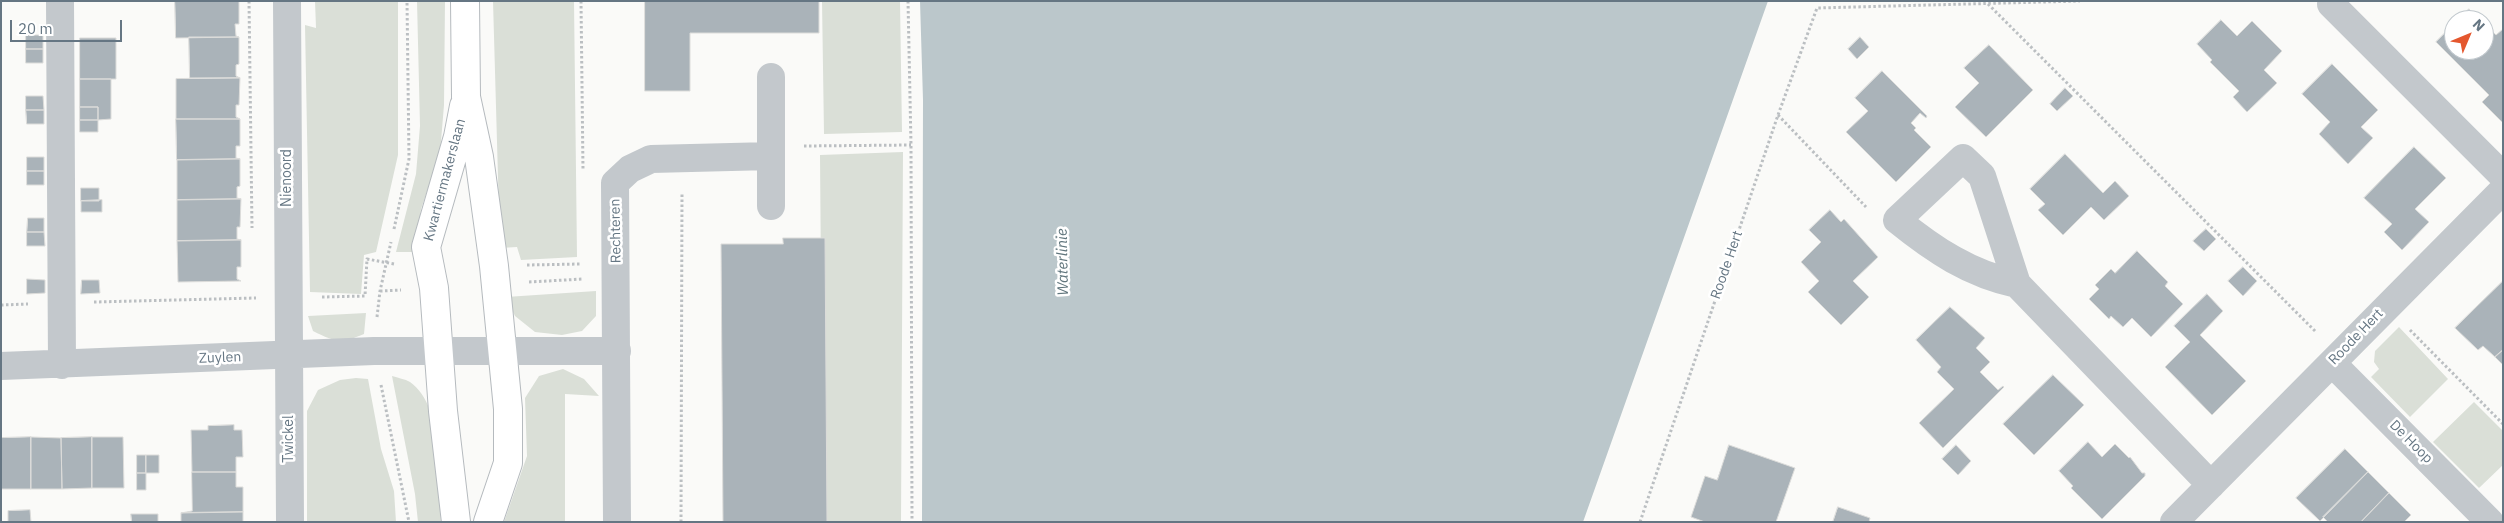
<!DOCTYPE html>
<style>
body{margin:0}
#map{position:relative;width:2504px;height:523px;overflow:hidden;background:#fafaf8;font-family:"IBM Plex Sans",sans-serif}
canvas{display:block}
.frame{position:absolute;inset:0;border:2px solid #657683;pointer-events:none}
.north{position:absolute;left:2444px;top:10px;width:50px;height:50px;box-sizing:border-box;background:#fff;border:1px solid #c1c8cd;border-radius:50%;rotate:45deg;font-size:14px;font-weight:700;line-height:20px;text-align:center;color:#657683}
.north::after{content:'';display:block;margin:auto;width:18px;height:22px;background:#e4572e;clip-path:polygon(50% 0,100% 100%,50% 72%,0 100%)}
.scale{position:absolute;left:10px;top:20px;width:112px;height:22px;box-sizing:border-box;border:2px solid #657683;border-top:0;padding-left:6px;font-size:15px;line-height:18px;white-space:nowrap;color:#657683;-webkit-text-stroke:4px #fff;paint-order:stroke}
</style>
<div id="map">
<canvas width="2504" height="523"></canvas>
<div class="frame"></div>
<div class="north">N</div>
<div class="scale">20 m</div>
</div>
<script>
const context = document.querySelector('canvas').getContext('2d');
context.lineJoin = 'round';
function fillPath(path, color) {
  context.fillStyle = color;
  context.fill(path, 'evenodd');
}
function stroke(path, color, width, dash) {
  context.strokeStyle = color;
  context.lineWidth = width;
  context.lineCap = dash ? 'butt' : 'round';
  context.setLineDash(dash || []);
  context.stroke(path);
}
function label(font, color, halo, rows, align = 'center') {
  context.font = font + ' "IBM Plex Sans",sans-serif';
  context.lineWidth = 5;
  context.setLineDash([]);
  context.textBaseline = 'middle';
  context.strokeStyle = halo;
  context.fillStyle = color;
  for (const [text, x, y, turn = 0] of rows) {
    context.save();
    context.translate(x, y);
    context.rotate((+turn || 0) * Math.PI / 180);
    context.textAlign = isNaN(turn) ? turn : align;
    if (halo) context.strokeText(text, 0, 0);
    context.fillText(text, 0, 0);
    context.restore();
  }
}
const green = new Path2D(`
 M315,1H398V155L376,252L364,255L361,294L310,292L305,25L316,28Z
 M417,1H445L444,105L440,153L421,209L416,252H396L416,174L420,126Z
 M493,1H574L577,257L521,260L517,247L500,248Z
 M822,1H900L902,132L824,134Z
 M903,152L901,522H823L820,155Z
 M596,291V316L582,331L562,335L535,332L515,316L506,297Z
 M366,313L364,334C341,344 335,342 313,331L308,316Z
 M2399,327L2448,379L2410,417L2371,377L2379,369L2374,362L2375,351Z
 M563,369L584,379L599,396L565,394V522H504L527,456L525,398L539,376Z
 M392,376C398,378 405,379 410,382C445,407 440,483 441,522H418L415,494Z
 M356,378L368,379L381,449L394,491L396,522H307V411L318,390L340,380Z
 M2474,402L2503,431V465L2479,488L2433,442Z`);
const water = new Path2D(`
 M920,1H1768L1583,522H922L923,100Z`);
const building = new Path2D(`
 M175,1H239V24H235L236,36L239,37L176,38Z
 M645,1H819V33H690V91H645Z
 M2469,9L2480,20H2458Z
 M2221,20L2237,36L2252,21L2282,51L2264,70L2277,83L2247,112L2233,97L2239,91L2210,62L2212,60L2197,44Z
 M2454,24V50H2484V24L2496,35L2503,29V123L2482,102L2489,95L2436,42Z
 M26,35H43V49H26Z
 M189,37H239V64L236,65V76L240,78H190Z
 M1860,37L1869,47L1857,59L1848,49Z
 M80,38H116V79H80Z
 M1989,45L2033,90L1986,137L1955,107L1979,83L1964,68Z
 M26,49H43V63H26Z
 M2332,64L2378,110L2361,127L2373,138L2348,164L2319,134L2330,122L2302,94Z
 M1882,71L1927,116L1926,118L1920,113L1911,123L1916,128L1914,130L1931,147L1896,182L1846,132L1868,111L1855,98Z
 M240,78L239,105H236V117L240,119H176V79Z
 M80,79H111V119L98,120V107H80Z
 M2065,88L2073,96L2057,111L2050,104Z
 M26,96H43L44,110H26Z
 M80,107H98V120H80Z
 M26,110H44V124H27Z
 M176,119H240V146H236V158L240,159L177,160Z
 M80,120H98V132H80Z
 M2414,147L2446,178L2415,209L2429,222L2402,250L2384,232L2392,224L2364,198Z
 M2065,154L2103,193L2115,181L2129,196L2104,220L2091,207L2063,235L2038,210L2045,204L2030,189Z
 M27,157H44V171H27Z
 M240,159V186L237,187V198L241,199L177,200V160Z
 M27,171H44V185H27Z
 M81,188H99V201H81Z
 M241,199L240,227H237V239L241,240L177,241V200Z
 M102,200V212H81V201Z
 M1830,210L1841,222L1844,219L1878,257L1853,281L1869,297L1841,325L1808,292L1819,281L1801,262L1821,242L1809,230Z
 M28,218H44V232H27Z
 M2206,229L2216,239L2204,251L2193,241Z
 M27,232H44L45,246H27Z
 M783,238H825L827,522H723L721,244H783Z
 M241,240V267H237V279L241,281L178,282L177,241Z
 M2137,251L2168,282L2165,286L2183,304L2151,337L2132,318L2123,327L2111,316L2109,319L2089,299L2099,289L2095,285L2111,269L2115,273Z
 M2243,267L2257,281L2243,296L2228,281Z
 M27,279L45,280V293L27,294Z
 M82,280H99L100,293L81,294Z
 M2503,281V350L2495,357L2483,346L2478,350L2455,328Z
 M2207,294L2223,311L2200,335L2246,381L2212,415L2165,367L2190,342L2174,326Z
 M1950,307L1985,338L1976,348L1990,362L1980,372L1998,390L2003,386L2004,387L1943,448L1919,423L1954,389L1937,372L1941,367L1916,340Z
 M2503,350V365L2495,357Z
 M2053,375L2084,405L2034,455L2003,424Z
 M234,425V430H242L243,457H236V472H192L191,430H208V426Z
 M31,437L61,438L62,489H31Z
 M31,437V489H1V438Z
 M92,437H123L124,488H92Z
 M92,437V488L62,489L61,438Z
 M2088,442L2102,457L2115,444L2129,458L2130,457L2142,473H2145V476L2102,519L2071,488L2073,486L2059,471Z
 M1729,445L1795,468L1776,522H1705L1691,517L1705,476L1717,480Z
 M1956,445L1971,461L1958,475L1942,459Z
 M2345,449L2368,472L2320,521L2296,498Z
 M137,455H146V473H137Z
 M146,455H159V473H146Z
 M192,472H236V487H243V512L181,513L192,511Z
 M2368,472L2389,493L2361,522H2328L2323,517Z
 M137,473H146V490H137Z
 M2389,493L2411,515L2404,522H2361Z
 M1838,507L1870,518L1869,522H1833Z
 M30,510L31,522H8V511Z
 M243,512V522H181V513Z
 M131,514H158V522H132Z`);
const path = new Path2D(`
 M249,1L252,228
 M581,1L583,170
 M908,1L911,145L912,522
 M1988,4L2316,332
 M1778,115L1866,207
 M804,146L911,145
 M394,229L409,159L407,1
 M527,265L581,264
 M529,282L583,279
 M380,291L401,290
 M322,297L365,296L367,259L394,264
 M94,302L256,298
 M1,305L28,304
 M377,317L380,291L391,242
 M2410,330L2503,424
 M381,385L409,522
 M681,522L682,192
 M1640,522L1778,115L1817,8L2080,1`);
const minor = new Path2D(`
 M60,1L62,365
 M287,1L290,522
 M2331,4L2503,176
 M771,77V206
 M2017,284C1970,274 1934,250 1897,220L1963,158L1982,176L2017,284L2211,485
 M2332,363L2490,522
 M1,366L374,351H617
 M617,522L615,183L630,169L651,159L771,156
 M2174,522L2503,190`);
const major = new Path2D(`
 M465,1L466,97L479,157L494,266L508,409V463L488,522
 M456,522L443,411L434,288L426,247L458,137L464,106`);
const streetNames = [
 ["Nienoord",287,178,-90],
 ["Kwartiermakerslaan",445,180,-75],
 ["Rechteren",616,231,-91],
 ["Roode Hert",1727,265,-71],
 ["Roode Hert",2356,337,-46],
 ["Zuylen",220,358,-2],
 ["Twickel",289,439,-90],
 ["De Hoop",2411,442,45]
];
const waterNames = [
 ["Waterlinie",1063,262,-91]
];
fillPath(green, '#dadfd7');
fillPath(water, '#bbc7cb');
fillPath(building, '#aab3b9');
stroke(building, '#dcdcda', 1);
stroke(major, '#b5babe', 30);
stroke(path, '#bbbfc2', 3, [2.5, 2.5]);
stroke(minor, '#c3c8cc', 28);
stroke(major, '#fff', 28);
label('14px', '#657683', '#fff', streetNames);
label('italic 15px', '#60757c', '#fff', waterNames);
</script>
